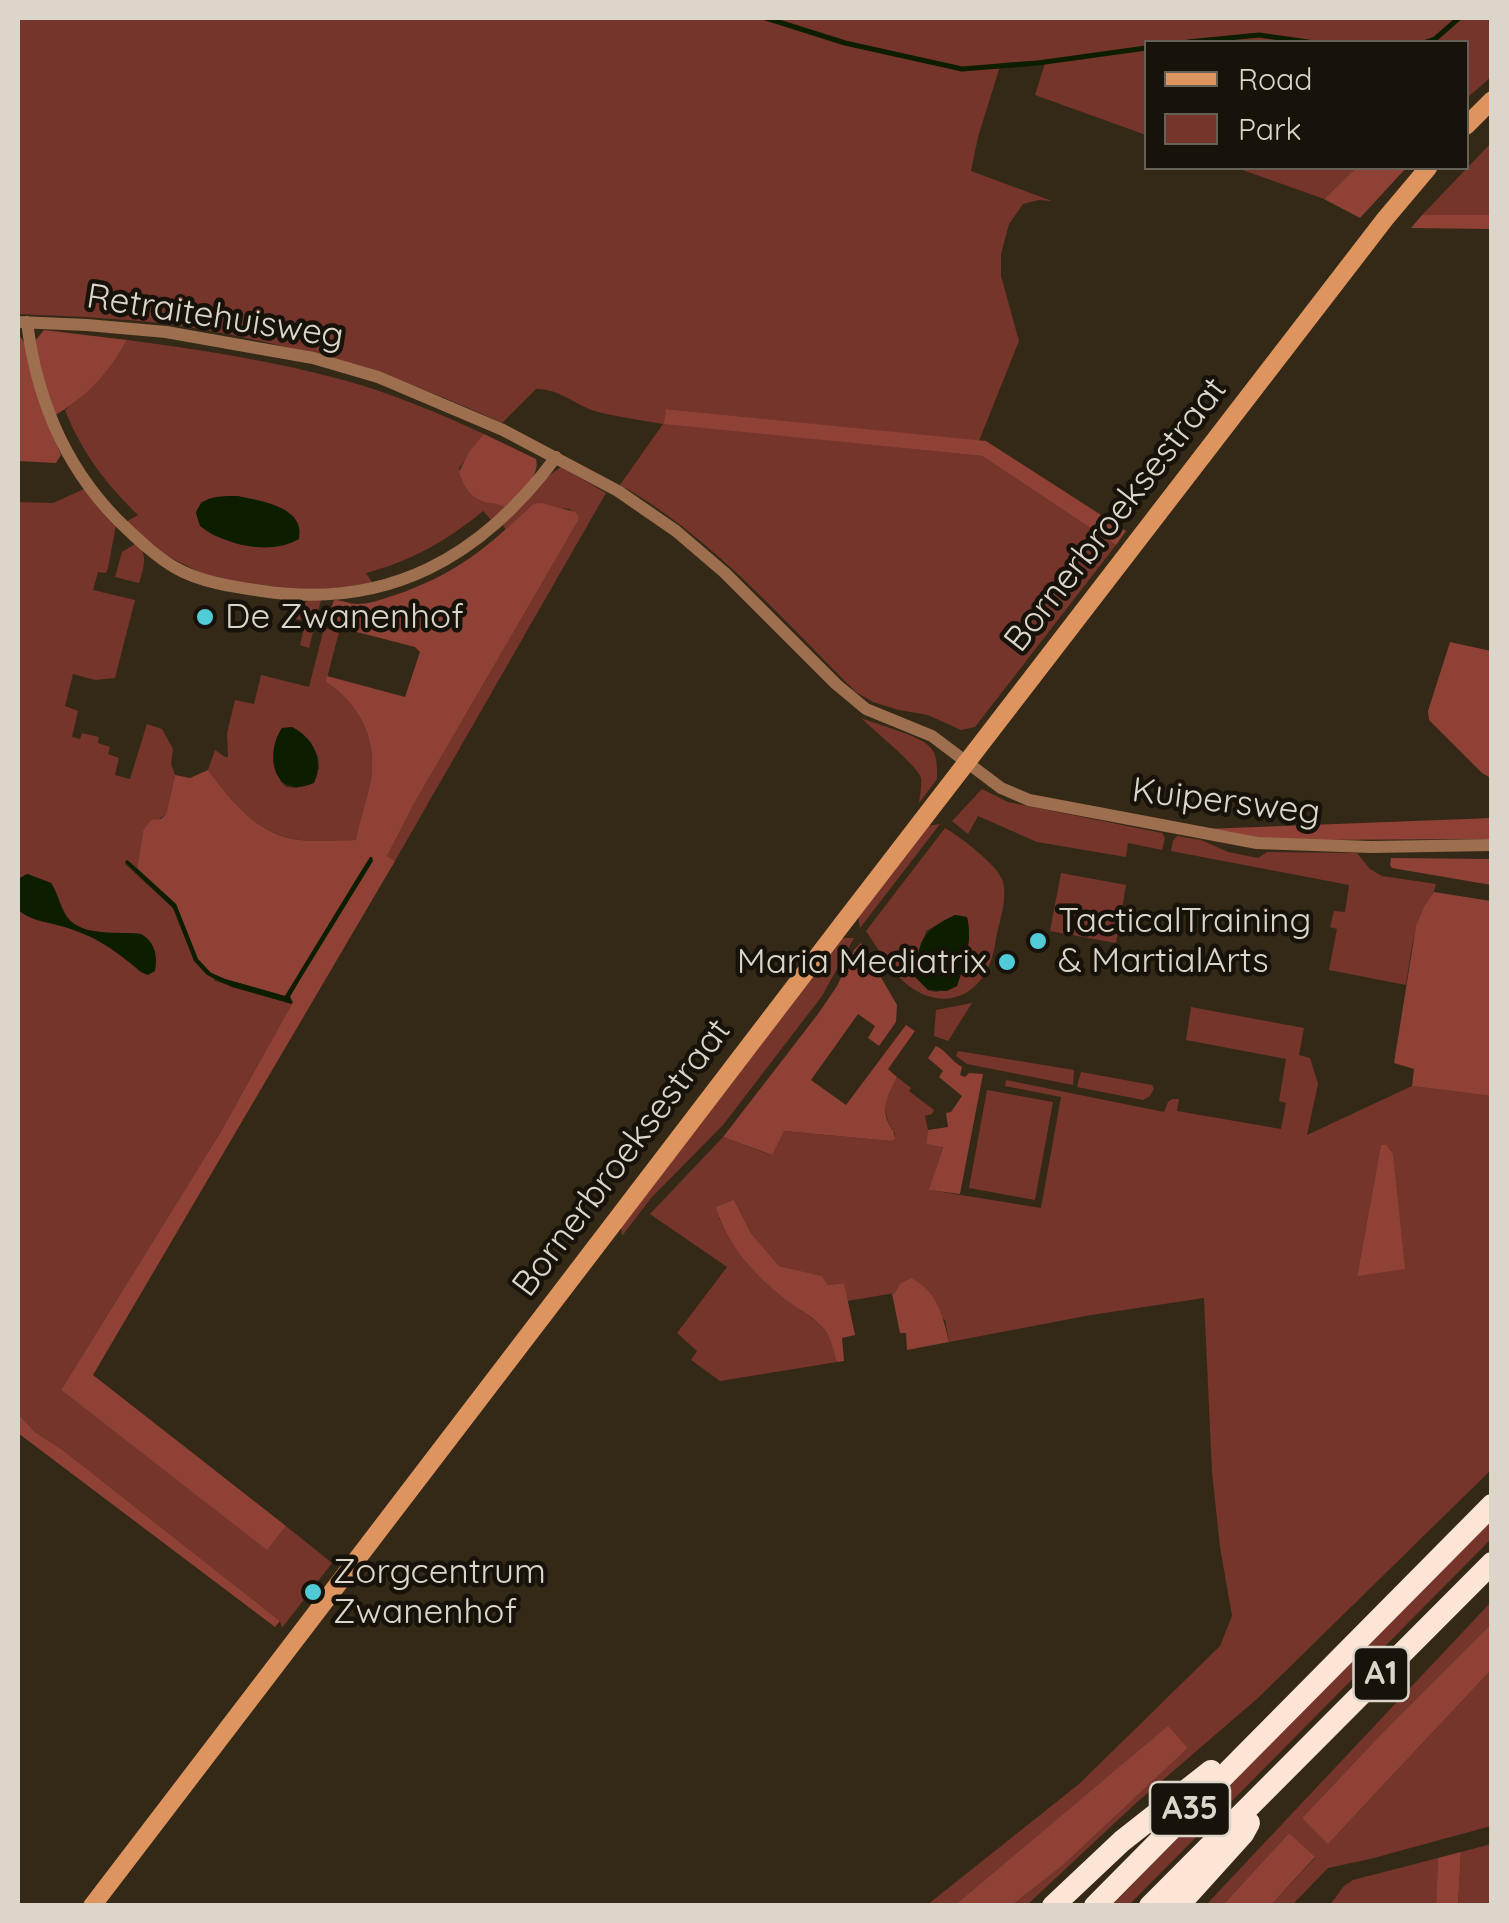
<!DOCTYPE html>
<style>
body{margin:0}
#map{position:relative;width:1509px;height:1923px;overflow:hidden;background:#342917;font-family:Quicksand,sans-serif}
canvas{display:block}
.frame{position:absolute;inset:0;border:20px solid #dcd5ca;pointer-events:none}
.legend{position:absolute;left:1144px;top:40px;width:325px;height:130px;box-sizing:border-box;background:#17130b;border:2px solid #666157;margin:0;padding:12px 18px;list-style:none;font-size:30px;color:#dcd5ca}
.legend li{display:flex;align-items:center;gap:20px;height:50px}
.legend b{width:50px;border:2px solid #666157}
</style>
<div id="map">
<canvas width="1509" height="1923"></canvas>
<div class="frame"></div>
<ul class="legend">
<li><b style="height:12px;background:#de945e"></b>Road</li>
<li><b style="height:28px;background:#75352b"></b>Park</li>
</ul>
</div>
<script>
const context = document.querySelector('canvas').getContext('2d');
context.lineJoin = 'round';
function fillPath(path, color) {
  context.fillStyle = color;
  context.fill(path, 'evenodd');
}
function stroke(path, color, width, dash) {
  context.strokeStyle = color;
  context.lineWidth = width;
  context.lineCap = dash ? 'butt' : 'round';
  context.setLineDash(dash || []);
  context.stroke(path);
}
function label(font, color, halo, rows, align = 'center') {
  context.font = font + ' Quicksand,sans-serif';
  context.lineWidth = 9;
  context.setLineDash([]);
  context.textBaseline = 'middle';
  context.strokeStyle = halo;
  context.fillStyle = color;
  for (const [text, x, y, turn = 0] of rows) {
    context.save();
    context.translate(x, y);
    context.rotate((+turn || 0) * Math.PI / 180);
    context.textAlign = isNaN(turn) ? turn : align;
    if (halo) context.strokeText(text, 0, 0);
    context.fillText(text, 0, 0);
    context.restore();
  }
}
const green = new Path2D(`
 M18,18H1491L1492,76L1467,98L1466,42H1146V135L1035,95L1046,60L1001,63L978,137L971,171L1052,201L1039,200L1023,204L1009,224L1001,254V276L1019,341L979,441L666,409L721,429L982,456L1116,545L975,727L961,730L928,715L899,710L873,702L856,692C784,621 709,534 620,485L663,424C641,420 619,417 598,412C576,406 559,388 536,389L502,423C404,377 301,346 194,328C136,318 76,317 18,314Z
 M1491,143V215H1422Z
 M1237,168H1356L1324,199Z
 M127,340C202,350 275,361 347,381C394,394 440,414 484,434L459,468L462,481L491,502H498L505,508L492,521L483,511C447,541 411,561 366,573L374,585L305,591L223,580L197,571L160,552L126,522L138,515C106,484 81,451 65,410C92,389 111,370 127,340ZM218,497L245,545C223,539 186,532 201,502Z
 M561,467L606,493L395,861L387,856L415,802L578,521V515L569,509L533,504L506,530L502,524L547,477Z
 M84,489L116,525L108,568L106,573L98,572L93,590L135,600L115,678L95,680L73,674L65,706L78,711L72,737L80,739L82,733L99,737L98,743L110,747L108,754L119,758L115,775L130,779L147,724L162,729L173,749L171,764L175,775L166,814L143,831L137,868L127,860L125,864L173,908L215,981L292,1004L220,1133L61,1390L267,1549L286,1526L332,1563L282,1628L280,1621L64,1451L35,1432L18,1414V910C34,922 53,922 71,929C102,940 117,952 141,972L148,975L141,934C119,932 87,937 70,920C63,913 57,892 51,883L28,874L18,879V502L53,503Z
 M135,544C150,552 143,570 139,583L115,577L122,552Z
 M308,600H321L309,648L300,645L306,621L291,618Z
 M324,628L339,632L326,682C359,704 377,738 371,778C368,799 359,819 356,840C338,840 319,842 301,840C259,836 231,801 208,770L215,750L225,757H228L227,733L235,700L254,704L261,675L309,687ZM310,741L318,757L319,769L297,788L286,787L280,781Z
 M861,718C876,724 921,736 930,747C938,755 937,768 937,779L919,803C920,796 922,785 921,778C919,767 872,729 861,718Z
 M982,789L1008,802L1162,833L1165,838L1162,850L1128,843L1126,857L1037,842L978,816L968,834L952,821Z
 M940,824L860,928L858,916L927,826Z
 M945,828C960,837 995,863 1002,879C1008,895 1001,917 997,933C995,945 993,959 987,970C970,1002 937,1007 909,986C891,972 879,950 866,931ZM955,915L967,917L969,939L957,986L936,992L928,990L916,968L926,931Z
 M1177,836L1201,840L1228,852L1258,858L1267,852L1357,853L1370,869L1382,876L1436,884C1433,900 1420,912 1416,928C1411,947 1409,966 1406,985L1329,970L1337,929L1330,927L1334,911L1345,912L1349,885L1171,851L1173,841Z
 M1061,873L1126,885L1116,943L1050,931Z
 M844,938H854L822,996L723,1125L651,1198L622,1236L621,1228L838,940Z
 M972,1003L948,1041L934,1036L936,1010Z
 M1191,1007L1304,1028L1299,1055L1310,1058L1318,1084L1307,1135L1412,1086L1491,1096V1470L1258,1698L1135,1804L1027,1905H1012L1062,1866L1188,1748L1168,1727L955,1905H927L1079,1784L1220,1646L1232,1616L1220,1547L1212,1472L1204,1298L1091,1315L949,1342L945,1320L895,1293L847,1301L844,1283L828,1285L821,1276L779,1266L751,1233L734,1200L719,1218C733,1247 753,1271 777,1293C794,1308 820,1318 830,1339C833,1346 835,1355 837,1362L720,1381L691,1360L697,1351L677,1333L727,1267L650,1214L723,1137L771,1155L783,1131L892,1141L895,1134C880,1110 885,1101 897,1077L911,1088L909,1091L934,1110L932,1114L925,1116L928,1130L926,1144L943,1146L930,1190L1041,1208L1061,1097L1005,1086L1006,1080L1164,1112L1168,1102L1172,1099H1179L1177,1111L1281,1129L1286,1103L1279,1101L1286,1059L1186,1040ZM1381,1146L1393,1154L1395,1180L1357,1275Z
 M958,1051L1074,1070L1073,1085L967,1064L956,1056Z
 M1081,1072L1152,1085L1154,1089L1150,1096L1143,1100L1077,1087Z
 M987,1090L1053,1102L1035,1200L969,1188Z
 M1491,1520V1539L1129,1905L1111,1906Z
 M1491,1602V1624L1389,1726L1302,1818L1329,1843L1491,1670V1826L1370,1859L1328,1868L1295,1902L1297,1905H1271L1315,1858L1289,1833L1223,1905L1205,1906Z
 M1491,1844V1905L1458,1906L1461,1852Z
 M1438,1858L1436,1905H1330L1344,1886L1353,1880Z`);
const forest = new Path2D(`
 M1356,168H1406L1360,218L1324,199Z
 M1422,215H1491V229L1411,228Z
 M44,330L127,340C109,373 86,398 52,417L35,341Z
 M18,333L25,344L44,416L61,455L56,463L18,461Z
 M666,409L986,441L1126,531L1116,545L982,456L664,424Z
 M484,434L536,459C541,477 518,494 505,508C496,501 490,505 480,500C469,496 462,483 459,472L469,452Z
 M542,503L575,512L578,515V521L415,802L387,856L395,861L93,1375L286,1526L267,1550L61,1390L220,1133L293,1002L290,997L369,858L285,996L225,979L211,973L198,959L176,904L137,868L143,831L151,820L161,819L166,814L175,775L190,778L208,770C231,801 259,836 300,840C318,842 338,840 356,840C359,819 368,799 371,778C377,738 359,704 326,682L327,676L405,697L420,652L415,647L326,624L334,600C343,600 349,604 357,604C370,604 383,599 395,595C455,575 488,547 533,504Z
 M1450,642L1491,651V778L1482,773L1429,720L1428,711Z
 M1492,818L1491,839L1295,840L1266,839L1205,829Z
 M1391,858L1491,859V885L1392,868L1390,865Z
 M1434,892L1491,901V1096L1412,1086L1414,1069L1394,1063L1416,926L1425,905Z
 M861,943L897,1005L896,1022L879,1046L868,1038L875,1026L858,1014L811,1080L846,1105L906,1025L915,1031L888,1069L897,1077C890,1092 881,1106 888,1122C896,1139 891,1121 895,1139L891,1141L784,1131L772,1155L723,1137L818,1014L837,986L854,950Z
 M936,1046C947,1051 951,1061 962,1067L960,1075L965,1077L969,1073L983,1074L960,1194L929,1190L943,1147L926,1144L928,1130L948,1127L946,1113L951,1112L962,1096L939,1077L943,1071L928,1058Z
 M1381,1145H1386L1393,1154L1405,1269L1357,1276Z
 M734,1200L751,1233L779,1266L822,1276L828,1285L844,1283L855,1335L842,1338L844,1361L837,1362C833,1350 831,1335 821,1326C810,1314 794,1307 782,1297C754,1274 726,1243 716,1207Z
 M911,1278C937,1291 943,1316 949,1342L907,1350L906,1333H900L892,1294L895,1293L900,1284Z
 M18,1414L35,1432L64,1451L280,1621L275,1627L18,1433Z
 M1491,1624V1670L1328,1844L1302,1818L1389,1726Z
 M1168,1726L1188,1748L1062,1866L1012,1905H955Z
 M1289,1833L1315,1857L1271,1905H1223Z
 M1461,1852L1458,1905H1436L1438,1858Z`);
const water = new Path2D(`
 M238,496C261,501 306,507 299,539C270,556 225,545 200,526L196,513C201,495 222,496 238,496Z
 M292,727C313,737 325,761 314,783C273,801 264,754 282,728Z
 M370,857H372L373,861L290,996L292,1004L232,987L207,975L194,961L173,908L125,862L127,860L176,904L198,959L211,973L225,979L285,996Z
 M27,874L51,883C59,894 60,911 69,920C87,937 119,931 141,934C155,942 158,956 155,971L148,975L141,972C119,953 99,938 71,929C52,922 34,923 18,910V879Z
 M955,915L967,917C973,940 965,964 957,986L947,991L928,990L915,977C919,940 921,931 955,915Z`);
const stream = new Path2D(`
 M766,18L845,43L962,69L1038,63L1146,48
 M1188,42L1259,35L1308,42
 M1426,42L1435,39L1459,18`);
const minor = new Path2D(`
 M18,322L87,325L166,332L313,358L378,377L503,430L618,491L676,531L725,573L836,684L866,709L932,736L1001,788L1029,800L1257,843L1371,847L1492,845
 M27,322C37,403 67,473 127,529C142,543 157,557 174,567C199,582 234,587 262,591C388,610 482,557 556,457`);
const secondary = new Path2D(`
 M1466,126L1492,100
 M92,1906L843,923L1385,219L1428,168`);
const motorway = new Path2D(`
 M1053,1906L1122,1841L1211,1771
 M1095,1906L1492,1505
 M1150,1906L1492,1563
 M1178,1906L1243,1834L1249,1823`);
const markers = [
 [205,617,10,"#52cbd9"],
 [1038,941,10,"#52cbd9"],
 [1007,962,10,"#52cbd9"],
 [313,1592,10,"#52cbd9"]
];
const shields = [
 [1381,1674,55],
 [1190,1809,80]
];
const shieldNames = [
 ["A1",1381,1674],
 ["A35",1190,1809]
];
const streetNames = [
 ["Retraitehuisweg",215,317,9],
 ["Bornerbroeksestraat",1116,515,-52],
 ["Kuipersweg",1226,802,7],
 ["Bornerbroeksestraat",622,1158,-53]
];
const poiNames = [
 ["De Zwanenhof",225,617],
 ["TacticalTraining",1058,921],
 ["& MartialArts",1058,961],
 ["Maria Mediatrix",987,962,"right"],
 ["Zorgcentrum",333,1572],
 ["Zwanenhof",333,1612]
];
fillPath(green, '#75352b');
fillPath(forest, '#8f4136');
fillPath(water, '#0d1d00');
stroke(stream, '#0d1d00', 5);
stroke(minor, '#9d6f4e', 12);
stroke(secondary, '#de945e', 18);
stroke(motorway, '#fde5d6', 22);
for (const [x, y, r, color] of markers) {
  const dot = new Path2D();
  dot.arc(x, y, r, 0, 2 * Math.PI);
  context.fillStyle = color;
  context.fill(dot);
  stroke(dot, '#17130b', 4);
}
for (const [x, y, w] of shields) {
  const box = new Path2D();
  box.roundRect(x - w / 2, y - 27, w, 54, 8);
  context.fillStyle = '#17130b';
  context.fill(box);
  stroke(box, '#dcd5ca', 2.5);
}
label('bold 32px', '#dcd5ca', null, shieldNames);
label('35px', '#dcd5ca', '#17130b', streetNames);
label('35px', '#dcd5ca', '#17130b', poiNames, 'left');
</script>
